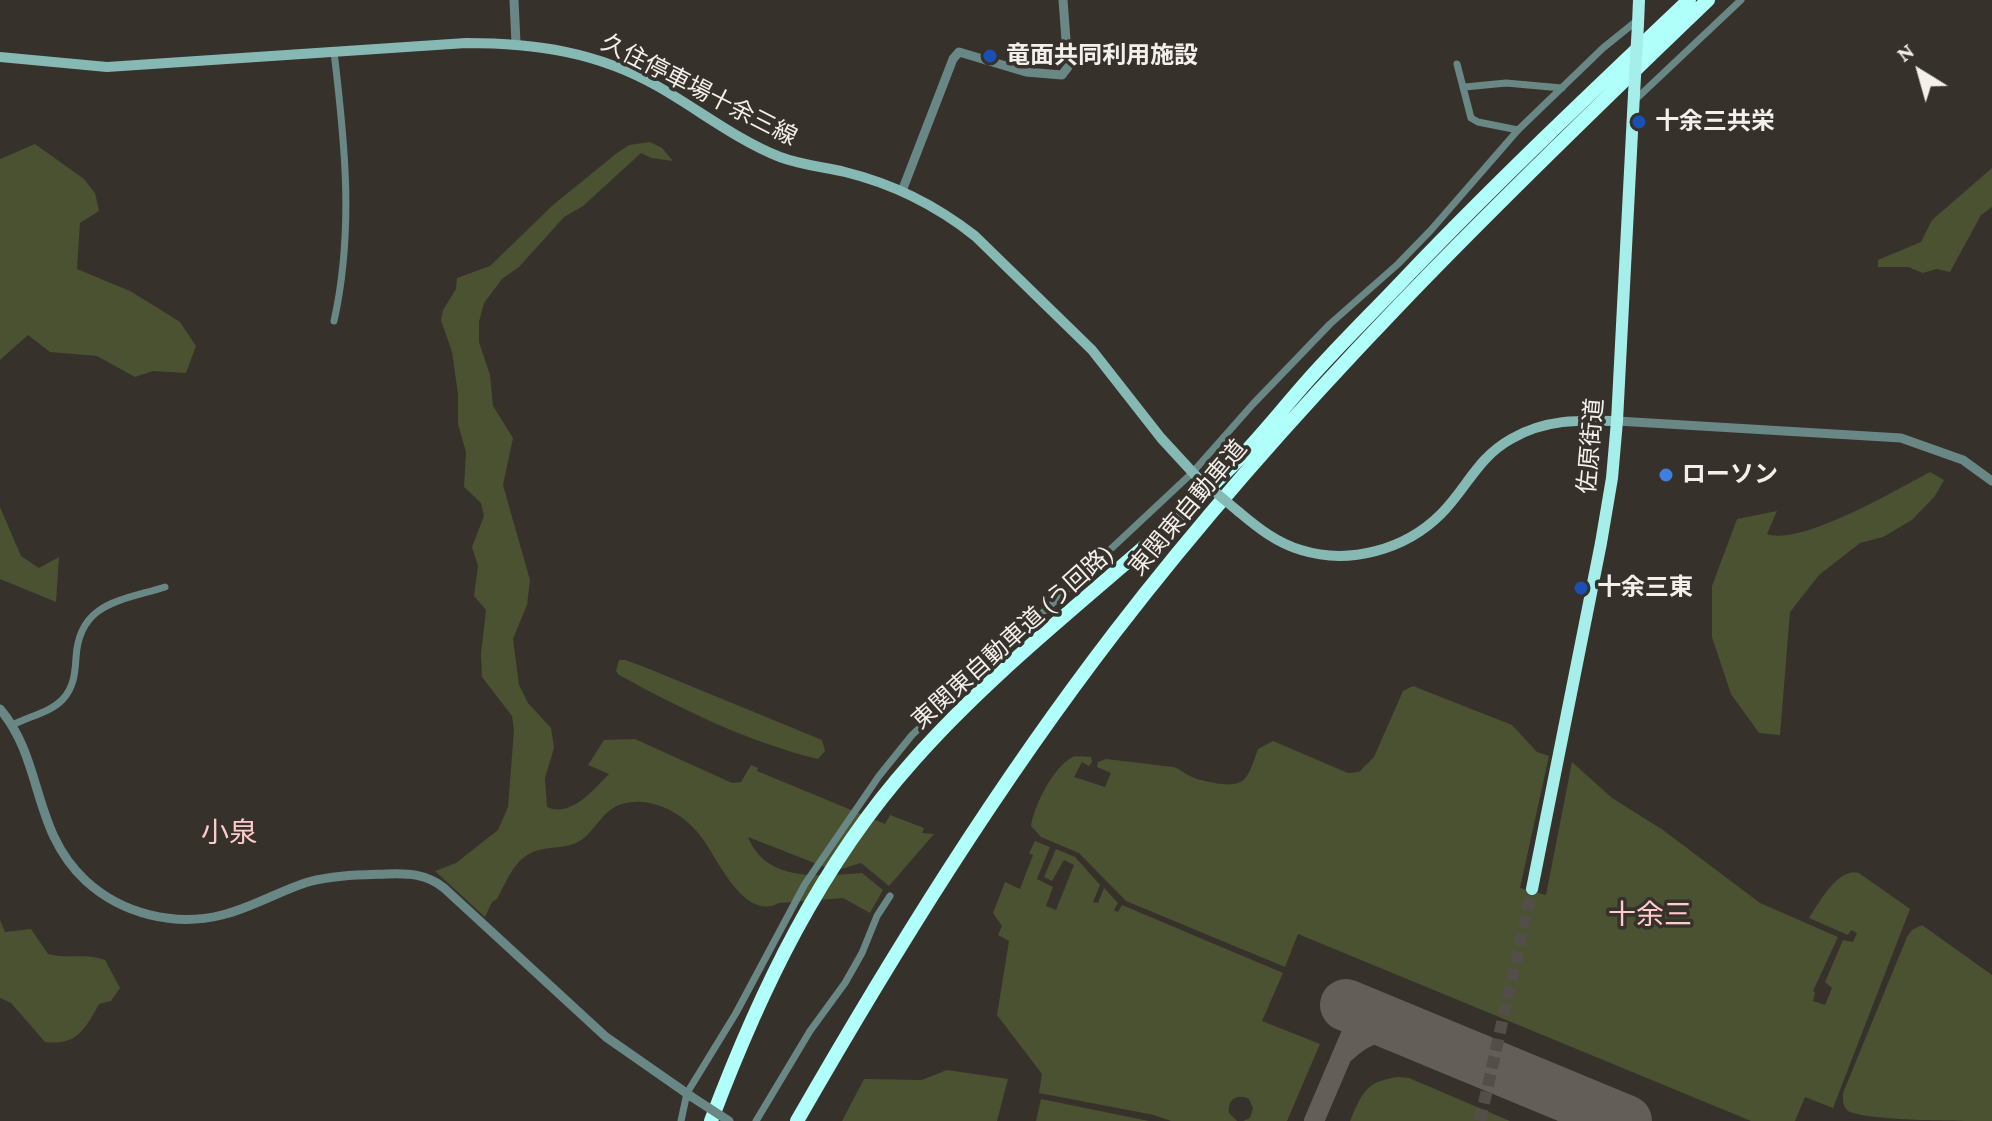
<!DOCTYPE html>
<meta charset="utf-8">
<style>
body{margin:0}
#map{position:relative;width:1992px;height:1121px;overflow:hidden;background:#37312b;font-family:"Crimson Pro",serif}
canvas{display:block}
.north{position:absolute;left:1880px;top:32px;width:80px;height:80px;-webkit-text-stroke:6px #37312b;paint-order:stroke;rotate:323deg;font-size:22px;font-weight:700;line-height:32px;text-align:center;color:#f3efeb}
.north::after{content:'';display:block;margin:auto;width:28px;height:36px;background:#f3efeb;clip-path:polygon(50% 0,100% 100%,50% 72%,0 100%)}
</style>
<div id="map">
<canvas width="1992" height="1121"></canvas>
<div class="north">N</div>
</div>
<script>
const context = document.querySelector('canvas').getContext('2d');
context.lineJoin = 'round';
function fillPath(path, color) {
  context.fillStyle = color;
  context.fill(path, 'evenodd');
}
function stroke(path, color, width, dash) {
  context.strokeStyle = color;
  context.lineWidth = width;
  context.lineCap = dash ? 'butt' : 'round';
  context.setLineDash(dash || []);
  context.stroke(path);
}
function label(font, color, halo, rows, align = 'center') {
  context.font = font + ' "Crimson Pro","Noto Sans JP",serif';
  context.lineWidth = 7;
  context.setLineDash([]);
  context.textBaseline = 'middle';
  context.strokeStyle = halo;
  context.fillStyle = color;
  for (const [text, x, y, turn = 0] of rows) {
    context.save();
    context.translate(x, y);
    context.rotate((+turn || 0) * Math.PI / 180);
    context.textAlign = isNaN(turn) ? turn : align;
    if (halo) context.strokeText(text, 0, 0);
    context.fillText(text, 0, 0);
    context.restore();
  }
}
const green = new Path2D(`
 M650,142L662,148L673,161L651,158L641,153L583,206L564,217L519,267L502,279L484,303L479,322V342L490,375L493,406L513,438L503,485L530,580L527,605L513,639L519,685L528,703L551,728L554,748L545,778L547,807C571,818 593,790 609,774L588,765L604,740L635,739L732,783L741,782L751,765L758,768L757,771L885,824L890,815L924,828L922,833L934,834L889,886L861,863L835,871L748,837C766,883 821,876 862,873L883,890L870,913L843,898L779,903C744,922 718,859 702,838C685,814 652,795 622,804C601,810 594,835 576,843C565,848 551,847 539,850C515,856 508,879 497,899L492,902L485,917L435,871L456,863L498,830L508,807L514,730L512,716L482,677L481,654L486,610L474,596L478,566L472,547L484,516L481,503L464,487L466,452L458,424V394L452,352L441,320L443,310L456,289L457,278L490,266L553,205L617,153L629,145Z
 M35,144L84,179L95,193L99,211L80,223L77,269L130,291L169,315L180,322L196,346L186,373L153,371L135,377L97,356L50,352L28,335L0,360V159Z
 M1992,168V207L1981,215L1950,272L1936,269L1923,273L1908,267H1878V260L1921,242L1932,220Z
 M1930,472L1944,480L1935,496L1912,520L1883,537L1860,543L1819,575L1790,612L1780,735L1759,733L1731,694L1712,637V586L1737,519L1777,511L1767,534C1801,546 1896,490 1930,472Z
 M0,507L21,556L39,568L59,557L56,602L0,579Z
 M619,660H625L642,666L822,740L825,751L818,759C748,742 681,709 619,675L616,671Z
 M1413,686L1512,725L1537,752L1549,756L1520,888L1546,895L1572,762L1612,798L1663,830L1760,903L1838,937L1813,991L1815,993L1813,1001L1825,1005L1832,988L1825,982L1843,940L1853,942L1857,933L1851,930L1848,935L1809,918C1819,903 1838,867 1859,873L1910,909L1833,1108L1805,1097L1795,1121H1751L1298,934L1285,967L1126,901L1079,853L1041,837L1031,826C1034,806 1053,768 1071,758C1077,755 1084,757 1091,757L1092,762L1089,766L1082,762L1074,777L1105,787L1111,773L1097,767L1098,762L1106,759L1173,767C1181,769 1183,773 1190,776C1197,780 1207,781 1215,783C1248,789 1248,776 1258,749L1273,741L1348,773L1359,772L1374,757L1403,691Z
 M1035,841L1050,847L1037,879L1053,887L1046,906L1056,910L1074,865L1064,860L1052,881L1044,877L1056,849L1075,857L1100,885L1093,902L1098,903L1104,888L1118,903L1114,910L1118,912L1122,905L1283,973L1262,1021L1320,1044L1287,1121H1243L1250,1118L1253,1108L1249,1099C1237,1093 1227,1100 1229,1113L1237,1121H1171L1154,1115L1039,1093L1042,1074L997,1015L1009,941L998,935L1002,926L993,913L1005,882L1020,889L1033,855L1029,853Z
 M0,920L5,932L31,929L48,954C67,959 86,953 105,960L120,988L111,1001L99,1004C85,1029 77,1046 45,1042L11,1003L0,998Z
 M1922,925L1992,975V1121C1963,1121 1867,1121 1848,1111C1842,1106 1843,1099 1843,1093L1907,937L1912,930Z
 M947,1070L1008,1079L997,1121H842L864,1079L922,1080Z
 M1398,1077L1409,1078L1510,1121H1350C1362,1093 1366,1081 1398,1077Z
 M1041,1099L1149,1121H1036Z`);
const taxiway = new Path2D(`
 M1345,1053C1363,1035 1385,1027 1410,1032
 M1618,1118L1622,1121
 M1314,1121L1361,1011`);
const runway = new Path2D(`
 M1346,1005L1626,1121`);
const trunkTunnel = new Path2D(`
 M1480,1121L1532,889`);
const minor = new Path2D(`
 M1457,64L1471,118L1478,122L1518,130
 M1465,87L1506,83L1562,88
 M1635,100L1741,0
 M334,321C354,231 345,143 334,52
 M13,725C29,716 50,713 63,699C74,687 75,673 76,658C79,602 121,601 165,587
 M681,1121L687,1093L736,1013L805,884L879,776L912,735L1192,473L1253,404L1330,324L1398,264L1431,230L1518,130L1603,48L1639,19
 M756,1121L810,1031L845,983L862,953L877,916L890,896`);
const tertiary = new Path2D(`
 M514,0L516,43
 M902,191L953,59L959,52L1026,72L1062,75L1068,67L1063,0
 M1617,421L1901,438L1963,460L1992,481
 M0,709C44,761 31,830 86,881C122,914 175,927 222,915C252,908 279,891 308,882C333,875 361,875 387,874C408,873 427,874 444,888L606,1037L692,1097`);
const secondary = new Path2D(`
 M0,57L107,67L466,43C535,43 598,52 659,87C699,110 737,140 780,157C801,165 824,167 845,172C894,184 937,206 975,236L1092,350L1161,438L1196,476
 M1239,512C1258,528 1277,543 1301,550C1349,565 1405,550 1441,514C1467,488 1477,458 1511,439C1545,419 1579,420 1617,421`);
const trunk = new Path2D(`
 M1638,24L1639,0
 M1532,889L1601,543L1612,478L1617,421L1634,94`);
const motorway = new Path2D(`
 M711,1121C760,991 820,865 913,761C1010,651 1131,567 1234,464C1261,437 1284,407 1309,379C1341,343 1375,310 1408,275C1499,180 1594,90 1689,0
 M797,1121C894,952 996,787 1115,632C1291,403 1499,200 1708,0`);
const tertiaryBridge = new Path2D(`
 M692,1097L729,1121`);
const secondaryBridge = new Path2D(`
 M1196,476L1239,512`);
const trunkBridge = new Path2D(`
 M1634,94L1638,24`);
const markers = [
 [990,56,8,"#1a4fb4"],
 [1639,122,8,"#1a4fb4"],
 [1666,475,8,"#3f7fe0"],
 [1581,588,8,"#1a4fb4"]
];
const poiNames = [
 ["竜面共同利用施設",1006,56],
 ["十余三共栄",1655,122],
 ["ローソン",1682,475],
 ["十余三東",1597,588]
];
const streetNames = [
 ["久住停車場十余三線",699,90,27],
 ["佐原街道",1591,446,-85],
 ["東関東自動車道",1188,508,-50],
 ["東関東自動車道 (う回路)",1013,637,-42]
];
const quarterNames = [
 ["小泉",229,833],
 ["十余三",1650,915]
];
fillPath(green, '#4a5231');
stroke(taxiway, '#645e59', 20);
stroke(runway, '#645e59', 52);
stroke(trunkTunnel, '#534e48', 12, [12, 6]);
stroke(minor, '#698885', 7);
stroke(tertiary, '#698885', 9);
stroke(secondary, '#86b8b4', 10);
stroke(trunk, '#a6eeea', 12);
stroke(motorway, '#b0fffa', 14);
stroke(tertiaryBridge, '#698885', 9);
stroke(secondaryBridge, '#86b8b4', 10);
stroke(trunkBridge, '#a6eeea', 12);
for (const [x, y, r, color] of markers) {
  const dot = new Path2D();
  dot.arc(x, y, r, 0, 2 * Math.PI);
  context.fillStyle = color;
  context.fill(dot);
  stroke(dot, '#37312b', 3);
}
label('bold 24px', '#f3efeb', '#37312b', poiNames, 'left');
label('24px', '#f3efeb', '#37312b', streetNames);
label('28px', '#ffcaca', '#37312b', quarterNames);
</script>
